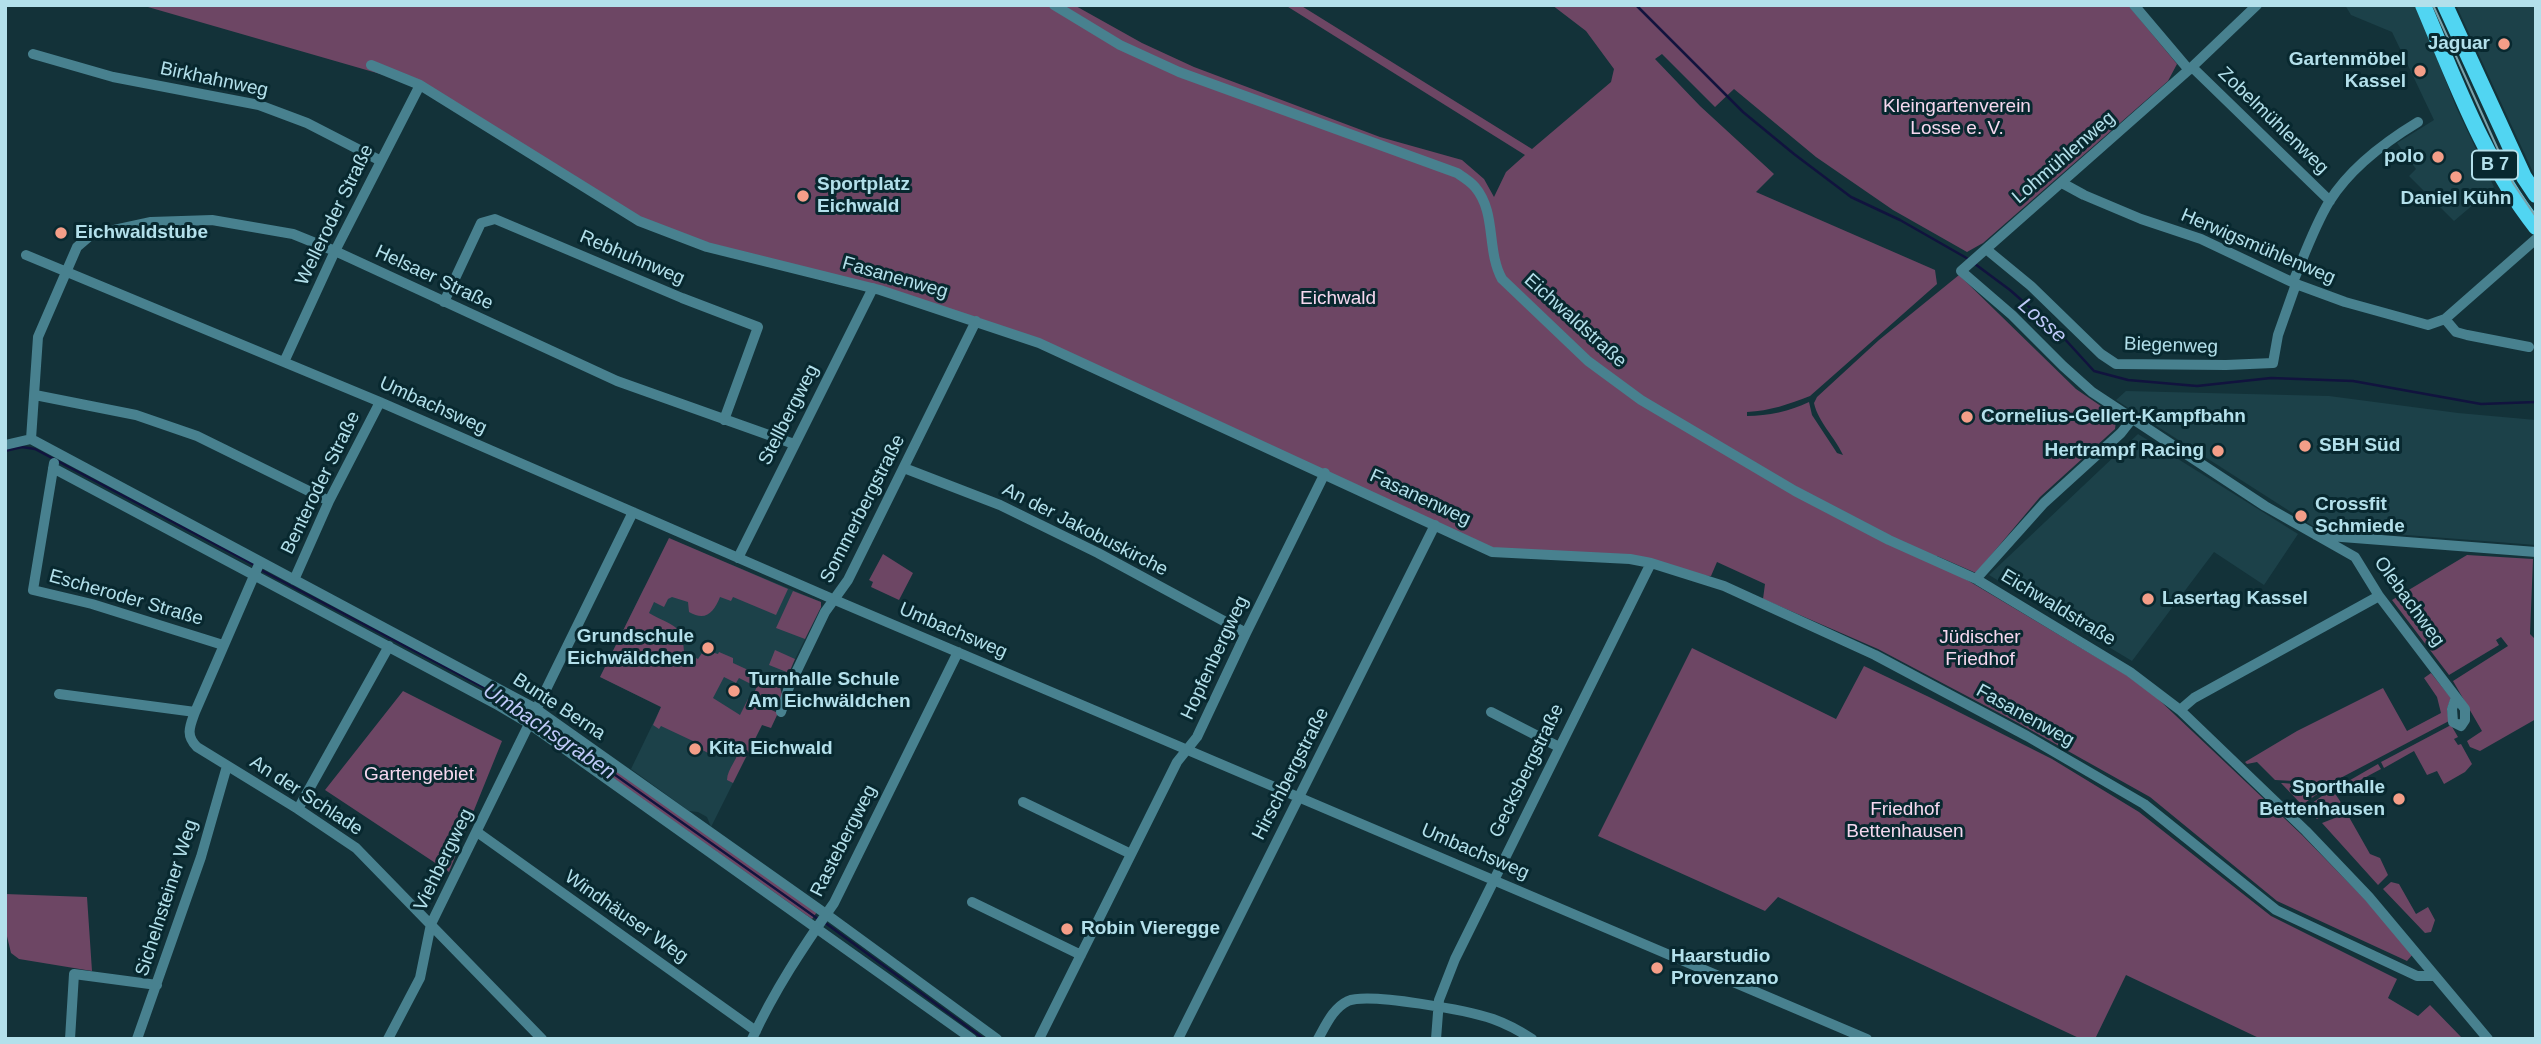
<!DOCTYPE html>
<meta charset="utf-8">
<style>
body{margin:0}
#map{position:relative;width:2541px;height:1044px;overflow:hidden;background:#133239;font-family:Arial,sans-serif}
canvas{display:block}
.frame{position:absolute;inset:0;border:7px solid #b3e0eb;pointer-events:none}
</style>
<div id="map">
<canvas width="2541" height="1044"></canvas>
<div class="frame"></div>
</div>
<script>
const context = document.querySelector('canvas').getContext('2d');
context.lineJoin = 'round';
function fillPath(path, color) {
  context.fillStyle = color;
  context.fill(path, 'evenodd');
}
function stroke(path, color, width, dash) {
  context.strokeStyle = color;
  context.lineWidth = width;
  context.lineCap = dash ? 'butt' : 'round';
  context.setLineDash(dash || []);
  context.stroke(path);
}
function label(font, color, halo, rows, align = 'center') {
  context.font = font + ' Arial,sans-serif';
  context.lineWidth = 6;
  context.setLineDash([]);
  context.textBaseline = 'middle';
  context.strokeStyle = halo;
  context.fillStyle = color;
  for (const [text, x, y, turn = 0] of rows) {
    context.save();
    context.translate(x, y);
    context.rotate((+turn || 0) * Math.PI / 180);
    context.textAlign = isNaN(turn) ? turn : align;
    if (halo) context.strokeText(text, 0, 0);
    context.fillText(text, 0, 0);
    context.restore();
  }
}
const built = new Path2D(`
 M2345,5H2416L2456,107L2494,187L2454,221L2409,176L2416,169L2397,143L2434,120L2392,32L2351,15Z
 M2456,5H2536V177L2533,172Z
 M2126,391L2329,396L2458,413L2536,420V545L2316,528L2116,400Z
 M2138,434L2298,534L2264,585L2214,552L2132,661L1989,575Z
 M730,564L821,602V607L711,827L707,817L698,812L689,811L631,769L661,707L600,677L644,588Z`);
const green = new Path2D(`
 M141,5H1074L1142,43L1194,67L1380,137L1462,160L1484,179L1494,197L1506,172L1525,155L1285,5H1300L1532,149L1611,82L1614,69L1586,31L1552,5H2128L2177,64L2168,81L1983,243L1967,252L1893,210L1816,157L1734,89L1715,107L1662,54L1655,59L1700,106L1774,174L1756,192L1935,270L1937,284L1810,396C1789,404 1770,411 1747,412V416C1768,416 1790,411 1809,402L1812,415L1837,453L1843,455C1835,437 1818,422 1814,403L1817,397L1879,340L1959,275L2076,389L2111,413L2116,421L2115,429L2040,497L1976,573L1937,556L1933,563L1962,577L2128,676L2156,697L2302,835L2384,919L2413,954L2407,961L2277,901L2150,797L2018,723L1878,649L1763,599L1765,584L1717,562L1711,576L1679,575L1639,564L1606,560L1492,555L1038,345L928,307L638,223L415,84Z
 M669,538L788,589L776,615L733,597L731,601L720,597C714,612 706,622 689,612L688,602L672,597L668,599L664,607L654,602L649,613C671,626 683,623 684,652L698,659L704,650L718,654L719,652L733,658V663L759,675L755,686L739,678L736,683L724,677L713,698L740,715L748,699L778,713L771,728L762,725L733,783L727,780C727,769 740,757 739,746L734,742L728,745L725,751L719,749L708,753L695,746V742L661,726L659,729L653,725L661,707L600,677Z
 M883,554L913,573L899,600L871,587L873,582L869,580Z
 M2467,555L2533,559L2530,634L2536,640V719L2480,751L2470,747L2467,741L2482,731L2453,681L2508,646L2501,637L2496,640L2499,645L2449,675L2392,600Z
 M793,591L821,602V607L805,639L776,628Z
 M1692,648L1836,719L1864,666L1929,697L2052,759L2139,812L2271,916L2397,979L2388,998L2418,1016L2430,1005L2463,1039H2261L2126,975L2095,1039H2081L1778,897L1765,911L1598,836Z
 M775,650L795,659L789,673L769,665Z
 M2431,673L2451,698L2447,709L2449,721L2331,783L2275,780L2257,762L2247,764L2245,762L2297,731L2383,688L2407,731L2441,713L2437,697L2424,678Z
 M761,676L779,684L782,694L780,710L753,696Z
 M403,691L502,741L449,872L325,790Z
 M539,715L817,912L812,919L536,724L534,722Z
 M2451,725L2458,737L2454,739L2458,745L2461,744L2472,764L2465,772L2444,784L2437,771L2427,775L2414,751L2384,768L2381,762Z
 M2378,764L2381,769L2351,785L2353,789L2342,795L2338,787Z
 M2281,783H2283L2327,787L2302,805Z
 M2332,789L2342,804L2317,819L2305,808Z
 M2340,816L2349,817L2370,854L2380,858L2388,875L2378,885L2322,823Z
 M2391,882L2399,884L2416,914L2428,907L2435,920L2431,932L2425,933L2383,889Z
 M5,894L87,897L92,971L19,959L11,953L5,928Z`);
const stream = new Path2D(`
 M1636,5L1743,112L1794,154L1851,197L1900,220L1970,260
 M1975,264L2010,290L2062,336L2094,371L2128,380L2197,386L2271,378L2353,381L2481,404L2536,402
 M5,451L22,447L35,449L256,566
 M261,570L513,703L530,715
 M535,718L818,919
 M824,922L984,1039`);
const minor = new Path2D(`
 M1054,5L1120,45L1179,72L1457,173C1463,177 1470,181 1475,187C1497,213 1486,250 1502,279L1588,361L1641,400L1795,491L1889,540L1976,579L2130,672L2180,710L2306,831L2369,897L2488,1039
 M2134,5L2189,70
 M2257,5L2192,67L1961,271L2012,315L2063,366L2092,392L2265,506L2355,557L2379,596L2465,709V720L2461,726L2453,722L2452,709L2456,697
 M33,54L113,77L259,105L307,123L381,161
 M371,65L420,85L639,221L707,247L880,290L1039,343L1492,552L1630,559L1651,563L1724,586L1875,655L2027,736L2144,804L2276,910L2417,976H2434
 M2192,67L2330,201
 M2062,183L2084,195L2141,219L2201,239L2296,284L2345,302L2428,325L2445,319L2536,239
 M1986,249L2031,286L2101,354L2116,364L2226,365L2273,363L2278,335L2296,284
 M26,255L380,402L835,600L1867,1039
 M2293,282C2304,256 2314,227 2329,202C2350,168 2385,142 2418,122
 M444,302L481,223L495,219L682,298L758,327L724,420
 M2445,319L2456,332L2467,335L2529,347
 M284,362L335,251L420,85
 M35,395L136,415L197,436L329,501
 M31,439L536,709L826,914L997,1039
 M31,439L38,337L77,247L91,235L151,222L212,220L293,234L335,251L617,381L794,444
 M5,445L31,439
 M54,463L33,590L92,604L223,645
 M53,468L496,704L528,723L972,1039
 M904,468L1000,505L1098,553L1246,633
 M2316,535L2536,552
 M738,558L873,288
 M260,562L195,712C190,726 185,735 197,747L298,809L356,848L542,1039
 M1976,579L2044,503L2121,433L2132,419
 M294,580L329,501L380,402
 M59,694L195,712
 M2180,710L2194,698L2379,596
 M781,712L789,687L825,612L848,580L976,321
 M1491,712L1559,747
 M1023,802L1131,854
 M298,809L389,646
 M477,832L756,1031
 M972,902L1081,955
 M70,1039L74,974L157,985
 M137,1039L201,857L227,766
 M388,1039L420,978L431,924L633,512
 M752,1039C774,991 803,947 834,903L958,652
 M1039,1039L1177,762L1197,737L1246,633L1325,473
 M1178,1039L1435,525
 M1318,1039C1326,1025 1333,1008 1348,1001C1369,992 1470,1011 1493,1019C1507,1024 1520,1031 1532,1039
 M1436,1039L1439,1000L1455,959L1651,563`);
const primary = new Path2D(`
 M2423,5C2455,80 2485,163 2536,227
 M2445,5L2524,177L2536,195`);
const tram = new Path2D(`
 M2433,5L2513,183L2536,217`);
const markers = [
 [2504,44,7,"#f49e88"],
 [2420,71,7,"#f49e88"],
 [2438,157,7,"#f49e88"],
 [2456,177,7,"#f49e88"],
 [803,196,7,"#f49e88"],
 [61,233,7,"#f49e88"],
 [1967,417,7,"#f49e88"],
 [2305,446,7,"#f49e88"],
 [2218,451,7,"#f49e88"],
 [2301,516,7,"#f49e88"],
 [2148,599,7,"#f49e88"],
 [708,648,7,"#f49e88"],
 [734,691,7,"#f49e88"],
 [695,749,7,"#f49e88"],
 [2399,799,7,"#f49e88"],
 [1067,929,7,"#f49e88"],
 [1657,968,7,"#f49e88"]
];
const shields = [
 [2495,165,46]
];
const shieldNames = [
 ["B 7",2495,165]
];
const poiNames = [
 ["Jaguar",2490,44,"right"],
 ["Gartenmöbel",2406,60,"right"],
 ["Kassel",2406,82,"right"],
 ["polo",2424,157,"right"],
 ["Sportplatz",817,185],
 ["Eichwald",817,207],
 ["Daniel Kühn",2456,199,"center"],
 ["Eichwaldstube",75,233],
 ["Cornelius-Gellert-Kampfbahn",1981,417],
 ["SBH Süd",2319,446],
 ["Hertrampf Racing",2204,451,"right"],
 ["Crossfit",2315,505],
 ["Schmiede",2315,527],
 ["Lasertag Kassel",2162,599],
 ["Grundschule",694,637,"right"],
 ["Eichwäldchen",694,659,"right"],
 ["Turnhalle Schule",748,680],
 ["Am Eichwäldchen",748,702],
 ["Kita Eichwald",709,749],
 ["Sporthalle",2385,788,"right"],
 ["Bettenhausen",2385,810,"right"],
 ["Robin Vieregge",1081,929],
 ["Haarstudio",1671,957],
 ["Provenzano",1671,979]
];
const streetNames = [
 ["Birkhahnweg",214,80,12],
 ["Zobelmühlenweg",2273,121,44],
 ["Lohmühlenweg",2064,158,-41],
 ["Welleroder Straße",335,215,-64],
 ["Herwigsmühlenweg",2258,247,23],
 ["Rebhuhnweg",632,258,23],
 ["Helsaer Straße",434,278,25],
 ["Fasanenweg",895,278,16],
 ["Eichwaldstraße",1575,321,42],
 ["Biegenweg",2171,346,2],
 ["Umbachsweg",433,406,24],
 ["Stellbergweg",789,415,-63],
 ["Benteroder Straße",321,483,-64],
 ["Fasanenweg",1420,498,25],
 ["Sommerbergstraße",863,509,-63],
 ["An der Jakobuskirche",1085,530,27],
 ["Escheroder Straße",126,598,16],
 ["Olebachweg",2409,602,54],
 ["Eichwaldstraße",2058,608,31],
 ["Umbachsweg",953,631,23],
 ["Hopfenbergweg",1215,658,-65],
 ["Bunte Berna",559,707,33],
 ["Fasanenweg",2025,716,29],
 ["Gecksbergstraße",1527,771,-64],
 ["Hirschbergstraße",1291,774,-63],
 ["An der Schlade",306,796,33],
 ["Rastebergweg",844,841,-63],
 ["Umbachsweg",1475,852,23],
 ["Viehbergweg",444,860,-64],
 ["Sichelnsteiner Weg",167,898,-72],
 ["Windhäuser Weg",626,917,35]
];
const parkNames = [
 ["Kleingartenverein",1957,107],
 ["Losse e. V.",1957,129],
 ["Eichwald",1338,299],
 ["Jüdischer",1980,638],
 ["Friedhof",1980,660],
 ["Gartengebiet",419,775],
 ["Friedhof",1905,810],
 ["Bettenhausen",1905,832]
];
const waterNames = [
 ["Losse",2042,321,41],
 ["Umbachsgraben",549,732,34]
];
fillPath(built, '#1c4149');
fillPath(green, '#6d4664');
stroke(stream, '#11133e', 2.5);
stroke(minor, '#48818f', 10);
stroke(primary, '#51d5f2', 16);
stroke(tram, '#7aa2ab', 2);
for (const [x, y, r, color] of markers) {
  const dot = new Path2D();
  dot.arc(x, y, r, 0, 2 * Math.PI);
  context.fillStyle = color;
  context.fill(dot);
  stroke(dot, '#08282f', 2.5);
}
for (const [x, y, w] of shields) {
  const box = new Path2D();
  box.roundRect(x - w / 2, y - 14.5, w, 29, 5);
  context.fillStyle = '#08282f';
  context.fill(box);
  stroke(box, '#b3e0eb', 2);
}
label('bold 18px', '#b3e0eb', null, shieldNames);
label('bold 19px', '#b3e0eb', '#08282f', poiNames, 'left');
label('19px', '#b3e0eb', '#08282f', streetNames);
label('19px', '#f6d8ef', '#08282f', parkNames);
label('italic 21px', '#bec9f8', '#08282f', waterNames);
</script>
